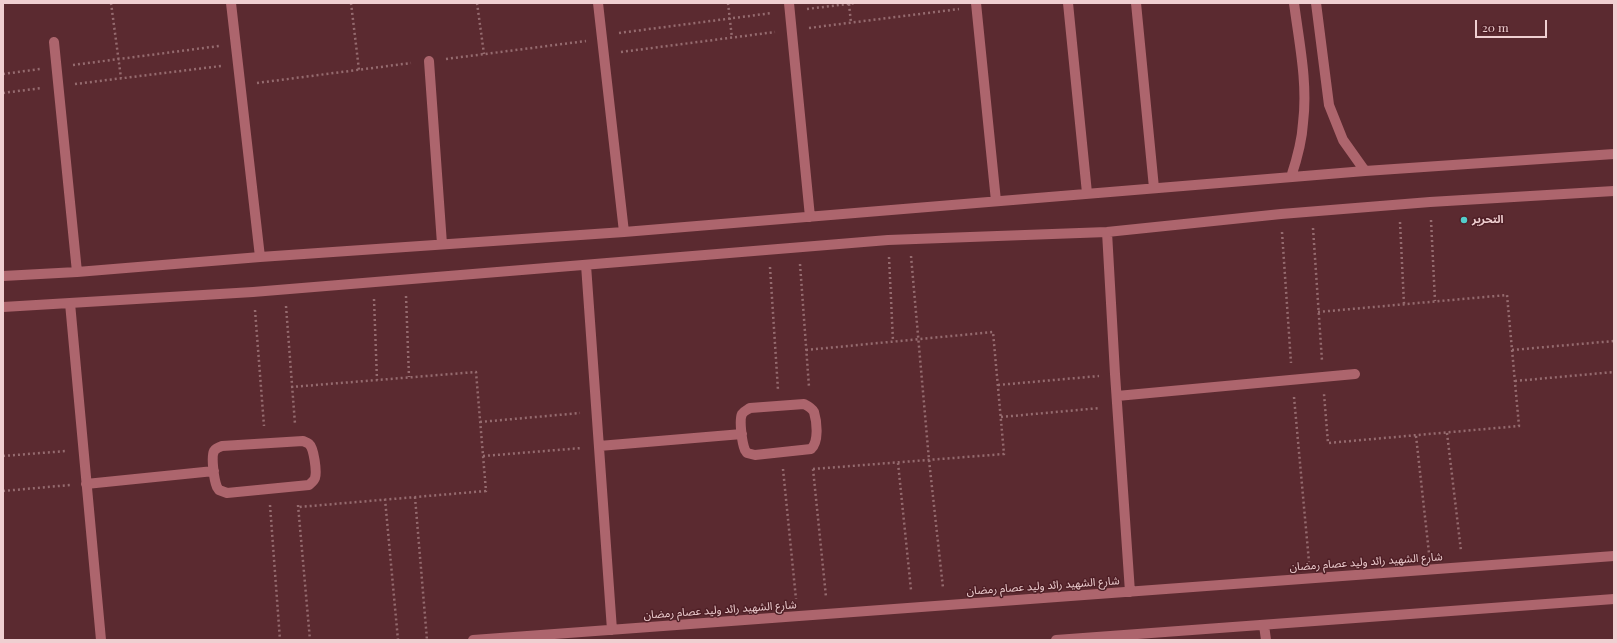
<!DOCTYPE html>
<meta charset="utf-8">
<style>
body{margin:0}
#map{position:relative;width:1617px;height:643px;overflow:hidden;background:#5b2a30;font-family:"Playfair Display",serif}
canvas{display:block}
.frame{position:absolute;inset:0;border:4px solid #efcfd1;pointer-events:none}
.scale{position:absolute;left:1475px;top:20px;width:72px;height:18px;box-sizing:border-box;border:2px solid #efcfd1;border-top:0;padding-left:5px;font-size:12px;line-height:14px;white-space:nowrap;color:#efcfd1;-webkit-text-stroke:3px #4f1f26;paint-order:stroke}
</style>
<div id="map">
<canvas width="1617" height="643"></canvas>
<div class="frame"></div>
<div class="scale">20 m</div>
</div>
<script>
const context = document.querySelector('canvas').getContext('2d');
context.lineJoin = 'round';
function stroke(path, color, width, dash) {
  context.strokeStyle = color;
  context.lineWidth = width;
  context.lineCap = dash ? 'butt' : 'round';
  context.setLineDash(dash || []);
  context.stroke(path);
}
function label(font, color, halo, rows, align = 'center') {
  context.font = font + ' "Playfair Display","Noto Sans Arabic",serif';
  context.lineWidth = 3;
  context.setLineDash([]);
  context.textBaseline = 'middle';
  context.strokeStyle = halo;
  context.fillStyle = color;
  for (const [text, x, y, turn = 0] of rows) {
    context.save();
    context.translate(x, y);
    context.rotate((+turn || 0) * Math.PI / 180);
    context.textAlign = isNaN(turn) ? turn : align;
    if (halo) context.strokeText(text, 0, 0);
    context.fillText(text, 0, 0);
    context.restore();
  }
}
const path = new Path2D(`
 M111,3L121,78
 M351,3L359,70
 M477,3L484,54
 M728,3L732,38
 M849,4L851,23
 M807,9L855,3
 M809,28L959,9
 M619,33L772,13
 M621,52L775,32
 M446,59L586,41
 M73,65L219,46
 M3,74L40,69
 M257,83L411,63
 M75,84L221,66
 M3,93L42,88
 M1431,220L1435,301
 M1400,222L1404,304
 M1313,228L1322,361
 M1282,232L1291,363
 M911,256L929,460L943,588
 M889,257L893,341
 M800,264L809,387
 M770,267L778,390
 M406,296L409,377
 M374,299L377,380
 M286,306L295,424
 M255,310L264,426
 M1318,312L1507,295L1519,426L1328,443L1324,394
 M806,350L993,332L1004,454L813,469
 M1512,350L1614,341
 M1515,381L1614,372
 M998,385L1099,376
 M291,387L476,372L486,491L299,507
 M1294,397L1309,562
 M1001,417L1100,408
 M480,422L580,413
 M1447,433L1461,551
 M1416,436L1429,553
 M3,456L66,451
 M483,456L582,448
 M898,463L911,590
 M783,469L796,599
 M813,469L826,597
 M3,491L70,485
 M415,497L427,640
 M385,499L398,640
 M270,505L280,640
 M298,505L310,640`);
const minor = new Path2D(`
 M231,3L260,257
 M598,3L624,232
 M789,3L810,217
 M976,3L996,201
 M1068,3L1087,193
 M1136,3L1154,188
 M1316,3L1329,105L1343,140L1365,171
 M54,42L77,272
 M429,61L442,244
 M1291,177C1297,159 1302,141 1303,123C1308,83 1299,42 1294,3
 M1107,232L1115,374L1130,592
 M586,265L612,630
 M3,276L77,272L260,257L624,232L1365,171L1614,154
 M70,303L101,640
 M3,307L253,292L888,240L1107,232L1281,214L1430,202L1614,191
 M1117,396L1355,374
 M804,404C808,406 812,408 814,412C817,422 819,442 811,449L755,455L747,453L745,450C742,443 739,420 742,414C744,411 747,410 750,408Z
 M303,441C303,441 308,443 309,444C314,448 317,472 315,478C314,481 311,483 309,485L227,493L219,490L217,487C214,480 211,457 214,451C216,448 219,447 222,446Z
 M599,446L742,434
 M86,484L214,471
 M1264,625L1266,640
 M473,640L1614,556
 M1056,640L1614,599`);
const markers = [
 [1464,220,4,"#53cdcb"]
];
const poiNames = [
 ["التحرير",1472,220]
];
const streetNames = [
 ["شارع الشهيد رائد وليد عصام رمضان",1366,562,-4],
 ["شارع الشهيد رائد وليد عصام رمضان",1043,586,-4],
 ["شارع الشهيد رائد وليد عصام رمضان",720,610,-4]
];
stroke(path, '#956b6f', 2.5, [2, 3]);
stroke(minor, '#ad656d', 10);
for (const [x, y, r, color] of markers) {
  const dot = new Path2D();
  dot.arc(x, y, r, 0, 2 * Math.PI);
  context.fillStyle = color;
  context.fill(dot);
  stroke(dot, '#4f1f26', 1.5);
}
label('bold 11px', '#efcfd1', '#4f1f26', poiNames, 'left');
label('11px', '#efcfd1', '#4f1f26', streetNames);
</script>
